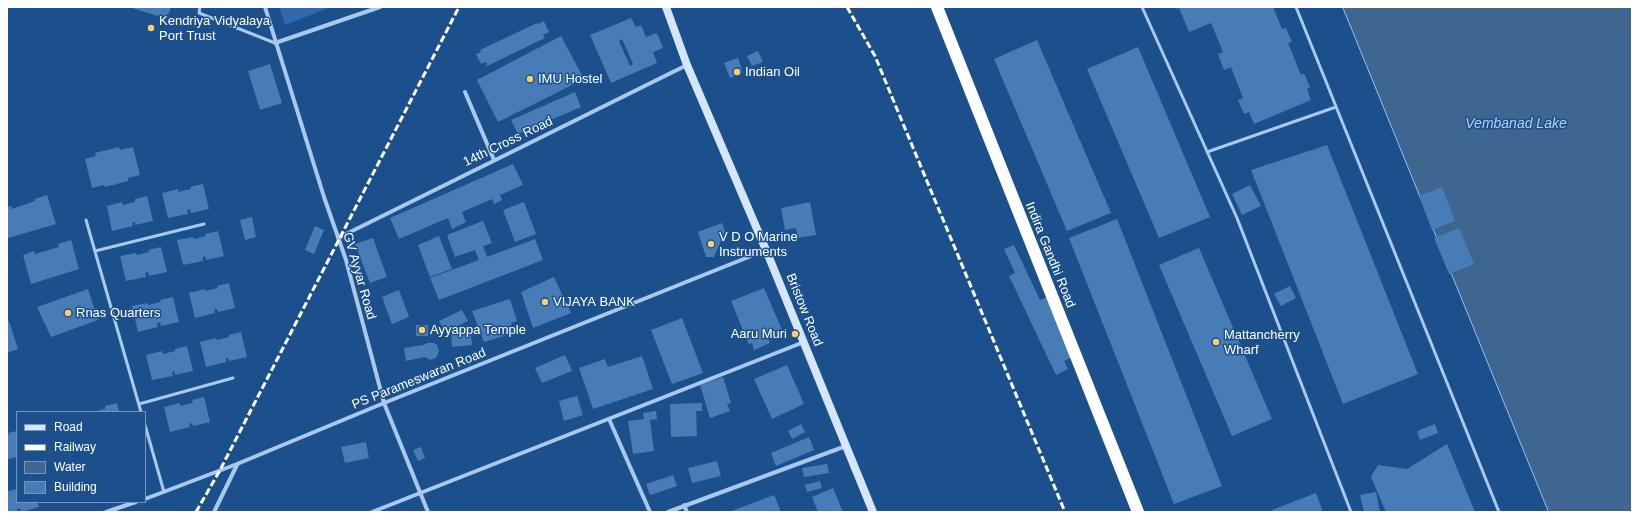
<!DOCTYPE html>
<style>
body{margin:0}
#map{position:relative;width:1639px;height:519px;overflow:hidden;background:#1b508d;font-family:Arial,sans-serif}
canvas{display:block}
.frame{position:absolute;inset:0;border:8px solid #fff;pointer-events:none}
.legend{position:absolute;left:16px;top:411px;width:130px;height:92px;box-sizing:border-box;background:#1b508d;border:1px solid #7696bb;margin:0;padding:5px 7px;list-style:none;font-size:12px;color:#fff}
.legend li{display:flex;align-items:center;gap:8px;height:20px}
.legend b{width:20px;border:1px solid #7696bb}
</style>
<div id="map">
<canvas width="1639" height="519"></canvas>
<div class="frame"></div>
<ul class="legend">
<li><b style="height:5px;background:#d5e6fa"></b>Road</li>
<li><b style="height:5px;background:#fff"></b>Railway</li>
<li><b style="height:11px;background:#3f6691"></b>Water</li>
<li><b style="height:11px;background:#487cb7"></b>Building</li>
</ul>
</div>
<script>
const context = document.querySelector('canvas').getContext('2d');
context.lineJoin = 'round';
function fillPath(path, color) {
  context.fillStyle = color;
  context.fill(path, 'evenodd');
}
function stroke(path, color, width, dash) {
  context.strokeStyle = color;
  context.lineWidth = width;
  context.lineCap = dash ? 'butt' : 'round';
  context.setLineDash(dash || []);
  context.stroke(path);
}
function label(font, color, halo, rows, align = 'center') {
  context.font = font + ' Arial,sans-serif';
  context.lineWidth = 3;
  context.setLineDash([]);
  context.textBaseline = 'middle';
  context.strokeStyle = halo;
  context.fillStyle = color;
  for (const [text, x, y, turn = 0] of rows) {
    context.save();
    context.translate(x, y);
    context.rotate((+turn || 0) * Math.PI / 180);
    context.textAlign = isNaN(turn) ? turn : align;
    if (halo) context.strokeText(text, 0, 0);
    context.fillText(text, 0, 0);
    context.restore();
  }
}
const green = new Path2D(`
 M279,7H331L285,25Z`);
const water = new Path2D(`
 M1343,7H1632V512H1549Z`);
const building = new Path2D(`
 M129,7H171L167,19Z
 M1176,7H1273L1282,29L1286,28L1292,42L1288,43L1301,75L1304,73L1310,87L1307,89L1311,100L1254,124L1249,112L1244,114L1238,100L1243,98L1231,67L1224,70L1218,54L1223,52L1211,23L1189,32L1179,8L1177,9Z
 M631,18L636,27L641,25L646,37L657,33L663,48L653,52L657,63L611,83L590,35ZM622,39L633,64L630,66L619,41Z
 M544,21L549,32L543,35L545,38L487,66L486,62L481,64L476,54L481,52L480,50L537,23L538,24Z
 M561,36L584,79L498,122L477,80Z
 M1037,40L1111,213L1067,231L994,59Z
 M1138,47L1210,217L1159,238L1087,69Z
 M758,51L763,62L752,66L747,56Z
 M738,58L743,73L730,78L724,63Z
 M270,64L282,103L260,110L248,71Z
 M575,92L581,107L518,134L511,120Z
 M1327,145L1418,374L1343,404L1251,170Z
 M119,147L120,150L133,147L140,175L128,178V181L105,187L104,185L92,188L85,159L96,156L95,153Z
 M513,164L523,185L500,195L502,200L494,204L492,199L462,212L466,222L452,229L448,218L399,239L390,218Z
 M203,184L209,209L191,213L190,209L187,210L188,214L168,218L162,193L178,189V192L191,189L190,187Z
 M1250,185L1261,206L1242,215L1232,194Z
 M1442,187L1455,221L1432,230L1419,196Z
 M47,195L56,224L8,238L7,207L11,206L12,209L35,201V199Z
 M147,196L153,221L135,225V222L132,223L133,226L112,231L107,206L122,202L123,205L135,202V199Z
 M524,202L536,234L515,242L503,210Z
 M810,202L816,235L798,238L796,228L785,230L781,208Z
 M252,217L256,237L245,240L240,220Z
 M1117,219L1222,486L1174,504L1069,238Z
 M483,221L492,243L483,246L487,257L535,239L543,260L439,300L430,278L479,260L475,250L455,257L447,235Z
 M722,223L725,231L714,257H706L698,232Z
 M315,226L324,230L314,254L305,250Z
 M1459,228L1474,264L1449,274L1434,238Z
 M218,231L224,256L206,260L205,256L203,257V261L183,265L177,240L193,237L194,239L206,236L205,234Z
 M439,236L452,269L430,277L418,245Z
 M373,238L387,277L370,283L355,244Z
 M71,240L79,269L31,284L23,255L34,251L35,254L59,247L58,244Z
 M1014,245L1040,300L1047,297L1073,357L1064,361L1068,369L1056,375L1009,276L1015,273L1004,249Z
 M161,247L167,272L149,276L148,272L145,273L146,277L126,281L120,256L136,253L137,255L149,252L148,250Z
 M1199,248L1272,419L1232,436L1159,265Z
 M554,277L571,313L533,328L521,292Z
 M229,283L235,308L218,312L217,309H214L215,313L195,318L189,293L205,289V291L218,288L217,286Z
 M1290,286L1296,298L1281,306L1274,294Z
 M764,288L783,332L768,338L770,343L754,350L752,343L749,345L731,301Z
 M88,289L98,320L51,337L37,307Z
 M399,290L409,317L392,324L382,297Z
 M173,297L179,322L161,326L160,322L157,323L158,327L138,332L132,306L148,303V305L161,302L160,300Z
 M510,299L517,321L511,323L514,333L484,342L472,311Z
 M462,310L468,321L445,332L439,321Z
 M682,318L703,373L672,384L651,330Z
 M7,321H9L18,349L7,353Z
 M416,325H428V336H416Z
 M470,328L472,345L452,347L451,330Z
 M241,332L247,357L229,361L228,358H226V362L206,367L200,342L216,338L217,340L229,337V335Z
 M427,343H434L437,345L439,351L436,358L430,360L425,357L406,361L404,348L424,345Z
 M187,346L193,371L175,375L174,371L172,372L173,376L152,380L146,355L162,351L163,354L175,351V349Z
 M565,355L572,371L542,383L535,368Z
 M642,356L653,389L593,409L579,368L605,359L608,367Z
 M787,365L804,404L772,419L754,379Z
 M723,377L731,403L727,404L730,411L710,418L700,385Z
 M577,396L583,415L564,421L559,401Z
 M204,397L210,422L193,426L192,423L189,424L190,427L170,432L164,407L180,403V406L193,403L192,400Z
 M117,403L119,412H94L105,409V406Z
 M702,403V411H696L697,436L671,437L670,404Z
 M656,411L657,419L650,420L654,451L633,454L628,421L644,419L643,413Z
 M801,424L805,432L792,439L788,431Z
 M1435,424L1438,433L1420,440L1417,431Z
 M17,431V457L9,459L7,456V436L9,435L8,433Z
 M809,437L814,450L776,466L771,453Z
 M366,442L369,458L345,463L341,447Z
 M1447,444L1475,512H1386L1371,477L1378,465L1407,469Z
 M421,447L425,458L418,461L413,450Z
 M717,461L721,476L692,483L688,468Z
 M827,464L829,473L804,477L802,468Z
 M673,475L677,486L650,495L646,484Z
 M820,481L822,488L807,492L805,485Z
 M7,487L8,491L17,489V502H37L39,507L21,512L20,508L17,509L18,512H7Z
 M833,488L843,512H818L812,497Z
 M1376,492L1380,512H1364L1360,495Z
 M1316,493L1323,512H1273L1272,510Z
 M774,495L781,512H729Z`);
const lane = new Path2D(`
 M200,7L199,13L275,43
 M1142,7L1237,218L1351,512
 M1296,7L1499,512
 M1207,152L1336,107
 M86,220L141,412
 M95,251L204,224
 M139,404L233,378
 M145,425L164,492`);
const street = new Path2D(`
 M265,7L324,197L346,260L384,403L428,512
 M275,43L380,7
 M465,92L494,160
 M338,238L687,65
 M609,419L650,512
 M145,499L237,464L384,403L766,250
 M684,505L687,512
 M106,512L136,502
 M214,512L237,465
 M372,512L804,342
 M668,512L846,446`);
const secondary = new Path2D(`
 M666,7L687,65L766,250L873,512`);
const highway = new Path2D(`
 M937,7L1138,512`);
const rail = new Path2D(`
 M847,7L875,56L894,102L1065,512
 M196,512L219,472L459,7`);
const markers = [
 [151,28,4,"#fece65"],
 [737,72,4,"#fece65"],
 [530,79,4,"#fece65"],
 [711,244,4,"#fece65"],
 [545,302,4,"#fece65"],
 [68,313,4,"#fece65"],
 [422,330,4,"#fece65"],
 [795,334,4,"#fece65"],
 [1216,342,4,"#fece65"]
];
const poiNames = [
 ["Kendriya Vidyalaya",159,21],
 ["Port Trust",159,36],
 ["Indian Oil",745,72],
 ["IMU Hostel",538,79],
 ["V D O Marine",719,237],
 ["Instruments",719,252],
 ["VIJAYA BANK",553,302],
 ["Rnas Quarters",76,313],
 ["Ayyappa Temple",430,330],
 ["Aaru Muri",787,334,"right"],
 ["Mattancherry",1224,335],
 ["Wharf",1224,350]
];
const streetNames = [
 ["14th Cross Road",508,142,-26],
 ["Indira Gandhi Road",1050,255,68],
 ["GV Ayyar Road",359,276,74],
 ["Bristow Road",804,310,68],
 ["PS Parameswaran Road",419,379,-22]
];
const waterNames = [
 ["Vembanad Lake",1516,124]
];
fillPath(green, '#2e6aab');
fillPath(water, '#3f6691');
stroke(water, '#9bc4ef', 1);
fillPath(building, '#487cb7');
stroke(lane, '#a8c9ed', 3);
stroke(street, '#a8c9ed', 4);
stroke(secondary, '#d5e6fa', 8);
stroke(highway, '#fff', 12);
stroke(rail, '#fff', 3, [7, 3]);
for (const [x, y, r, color] of markers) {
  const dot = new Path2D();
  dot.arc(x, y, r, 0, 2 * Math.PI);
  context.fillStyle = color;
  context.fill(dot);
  stroke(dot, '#1b508d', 1.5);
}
label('13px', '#fff', '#1b508d', poiNames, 'left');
label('13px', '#fff', '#1b508d', streetNames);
label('italic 14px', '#b4d3f4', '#1b508d', waterNames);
</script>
